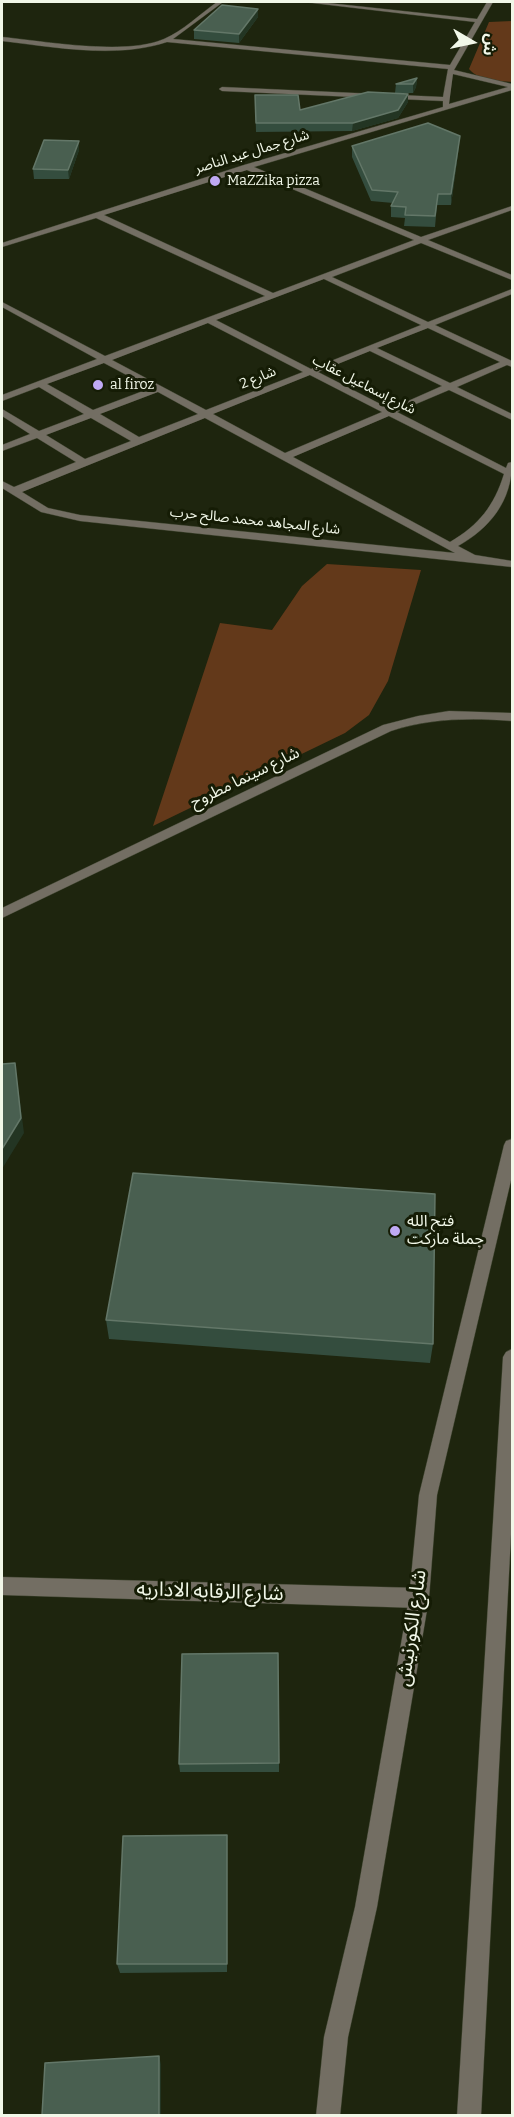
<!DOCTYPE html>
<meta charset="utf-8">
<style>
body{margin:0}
#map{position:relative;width:514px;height:2117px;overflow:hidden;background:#1e250e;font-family:Bitter,"Noto Sans Arabic",serif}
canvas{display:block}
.frame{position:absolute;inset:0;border:3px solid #f1f7e8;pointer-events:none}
.north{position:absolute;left:442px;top:12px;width:60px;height:60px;-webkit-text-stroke:4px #151c05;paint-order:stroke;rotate:99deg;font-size:16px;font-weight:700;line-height:24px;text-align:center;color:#f1f7e8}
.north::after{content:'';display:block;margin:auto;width:21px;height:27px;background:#f1f7e8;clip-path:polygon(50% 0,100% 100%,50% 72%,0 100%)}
</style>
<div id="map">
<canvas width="514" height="2117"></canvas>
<div class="frame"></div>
<div class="north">ش</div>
</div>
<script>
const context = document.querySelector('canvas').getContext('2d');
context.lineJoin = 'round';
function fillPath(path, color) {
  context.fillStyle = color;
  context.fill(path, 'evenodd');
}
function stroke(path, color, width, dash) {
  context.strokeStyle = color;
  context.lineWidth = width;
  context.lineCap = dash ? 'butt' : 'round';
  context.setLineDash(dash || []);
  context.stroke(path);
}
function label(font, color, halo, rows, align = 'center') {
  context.font = font + ' Bitter,"Noto Sans Arabic",serif';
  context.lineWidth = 6;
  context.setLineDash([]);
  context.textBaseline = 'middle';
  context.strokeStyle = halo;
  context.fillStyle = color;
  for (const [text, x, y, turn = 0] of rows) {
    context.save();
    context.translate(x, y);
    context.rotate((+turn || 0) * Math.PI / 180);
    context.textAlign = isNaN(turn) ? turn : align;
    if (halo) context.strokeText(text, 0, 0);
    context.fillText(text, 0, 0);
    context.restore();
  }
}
const green = new Path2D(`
 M512,21V82C498,81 479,81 469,69L489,22Z
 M327,564L421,570L388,681L369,715L345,733L153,826L220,623L272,630L302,586Z`);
const minor = new Path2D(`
 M217,2H223L173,39L450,65L475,22L304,2H319L477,19L487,2H493L454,70L512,84V90L254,167L421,237L512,206V210L428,240L512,275V280L421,243L332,277L428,322L512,289V294L435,325L512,361V367L507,365L457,387L512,414V420L449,390L397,412L506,468L508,463L512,462C512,501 490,528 458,546L475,555L512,561V567L80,521L41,512L2,488V481L14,487L76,462L37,438L2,451V445L30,434L2,416V409L39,431L84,414L39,387L2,401V395L97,359L2,307V302L105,356L265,296L96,218L2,247V243L244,165L443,107V101L222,91L219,89L222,87L443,97L448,69L167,42C116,59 54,47 2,41V37C44,41 125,56 164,39C183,31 200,14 217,2ZM453,74L508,87L449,104ZM247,170L414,240L273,293L104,215ZM324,279L421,325L311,369L216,320ZM208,323L303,372L206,410L112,360ZM428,328L500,362L450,383L377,348ZM370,351L442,386L390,409L318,372ZM104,363L151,388L93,410L47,384ZM310,375L382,412L285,453L213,414ZM158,392L198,414L139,437L100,414ZM389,416L504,474C494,506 479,525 450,542L293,457ZM91,418L131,441L85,459L46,435ZM205,418L455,553L80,515L48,508L22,492Z
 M449,711L512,713V721C470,718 432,718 391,731L2,918V908L383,725L418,716Z
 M2,1577L419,1588L426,1591L429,1598L426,1605L419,1608L2,1595Z`);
const tertiary = new Path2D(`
 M512,1139V1176L437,1495L429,1598L377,1907L348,2037L340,2116H316L324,2037L355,1907L409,1598L419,1495L504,1145L506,1141Z
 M512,1349V1515L481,2116H457L503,1357L506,1352Z`);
const wall = new Path2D(`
 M258,17L239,43L194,39V30Z
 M417,78L416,87L413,93H395L396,84Z
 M255,95L300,110L408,102L398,118L352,131L256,132Z
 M352,146H459L451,205H437L435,227L404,226L405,218L391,217V206L393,203L371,201L352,157Z
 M79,150L69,179H34L33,169Z
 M106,1320L433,1344L430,1363L109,1339Z
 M279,1763V1772H180L179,1764Z
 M227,1835V1972L120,1973L117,1964Z`);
const shadedWall = new Path2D(`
 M258,9V17L239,43V34Z
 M417,78L416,87L413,93V84Z
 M408,94V102L398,118L352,131L353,123Z
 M460,136L459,146L451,205V194Z
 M79,141V150L69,179L68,170Z
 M15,1063L24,1133L2,1169V1149Z
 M159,2056L161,2064V2115H159Z`);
const building = new Path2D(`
 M222,5L258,9L239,34L194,30Z
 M417,78L413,84H396Z
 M368,92L408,94L398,110L353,123H256L255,95H298L300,110Z
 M428,123L460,136L451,194H438L435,216L405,215L406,207L391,206L398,192L372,190L352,146Z
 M44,140L79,141L68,170L33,169Z
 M15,1063L21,1118L2,1149V1064Z
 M133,1173L435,1194L433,1344L106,1320Z
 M278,1653L279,1763L179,1764L182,1654Z
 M227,1835V1964H117L123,1836Z
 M159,2056V2115H42L45,2063Z`);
const markers = [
 [215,181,6,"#bfa9f4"],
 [98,385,6,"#bfa9f4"],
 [395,1231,6,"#bfa9f4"]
];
const farStreetnames = [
 ["شارع جمال عبد الناصر",252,152,-17],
 ["شارع 2",258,378,-22],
 ["شارع إسماعيل عقاب",364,385,27],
 ["شارع المجاهد محمد صالح حرب",255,521,6]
];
const farPoinames = [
 ["MaZZika pizza",227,181],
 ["al firoz",110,385]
];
const streetNames = [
 ["شارع سينما مطروح",245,778,-26]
];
const poiNames = [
 ["فتح الله",407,1222],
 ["جملة ماركت",407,1240]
];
const nearStreetnames = [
 ["شارع الرقابه الاداريه",210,1592,2],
 ["شارع الكورنيش",412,1628,-82]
];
fillPath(green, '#63391a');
stroke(minor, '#3c422d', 1);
stroke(tertiary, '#3c422d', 1);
fillPath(minor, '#736e63');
fillPath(tertiary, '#736e63');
fillPath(wall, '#344d3e');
fillPath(shadedWall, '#233523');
fillPath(building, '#495f50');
stroke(building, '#637768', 1.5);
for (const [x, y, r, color] of markers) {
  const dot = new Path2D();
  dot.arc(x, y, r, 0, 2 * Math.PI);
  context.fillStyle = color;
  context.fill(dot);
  stroke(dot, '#151c05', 2);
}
label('14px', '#f1f7e8', '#151c05', farStreetnames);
label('14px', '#f1f7e8', '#151c05', farPoinames, 'left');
label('16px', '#f1f7e8', '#151c05', streetNames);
label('16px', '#f1f7e8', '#151c05', poiNames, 'left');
label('20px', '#f1f7e8', '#151c05', nearStreetnames);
</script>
